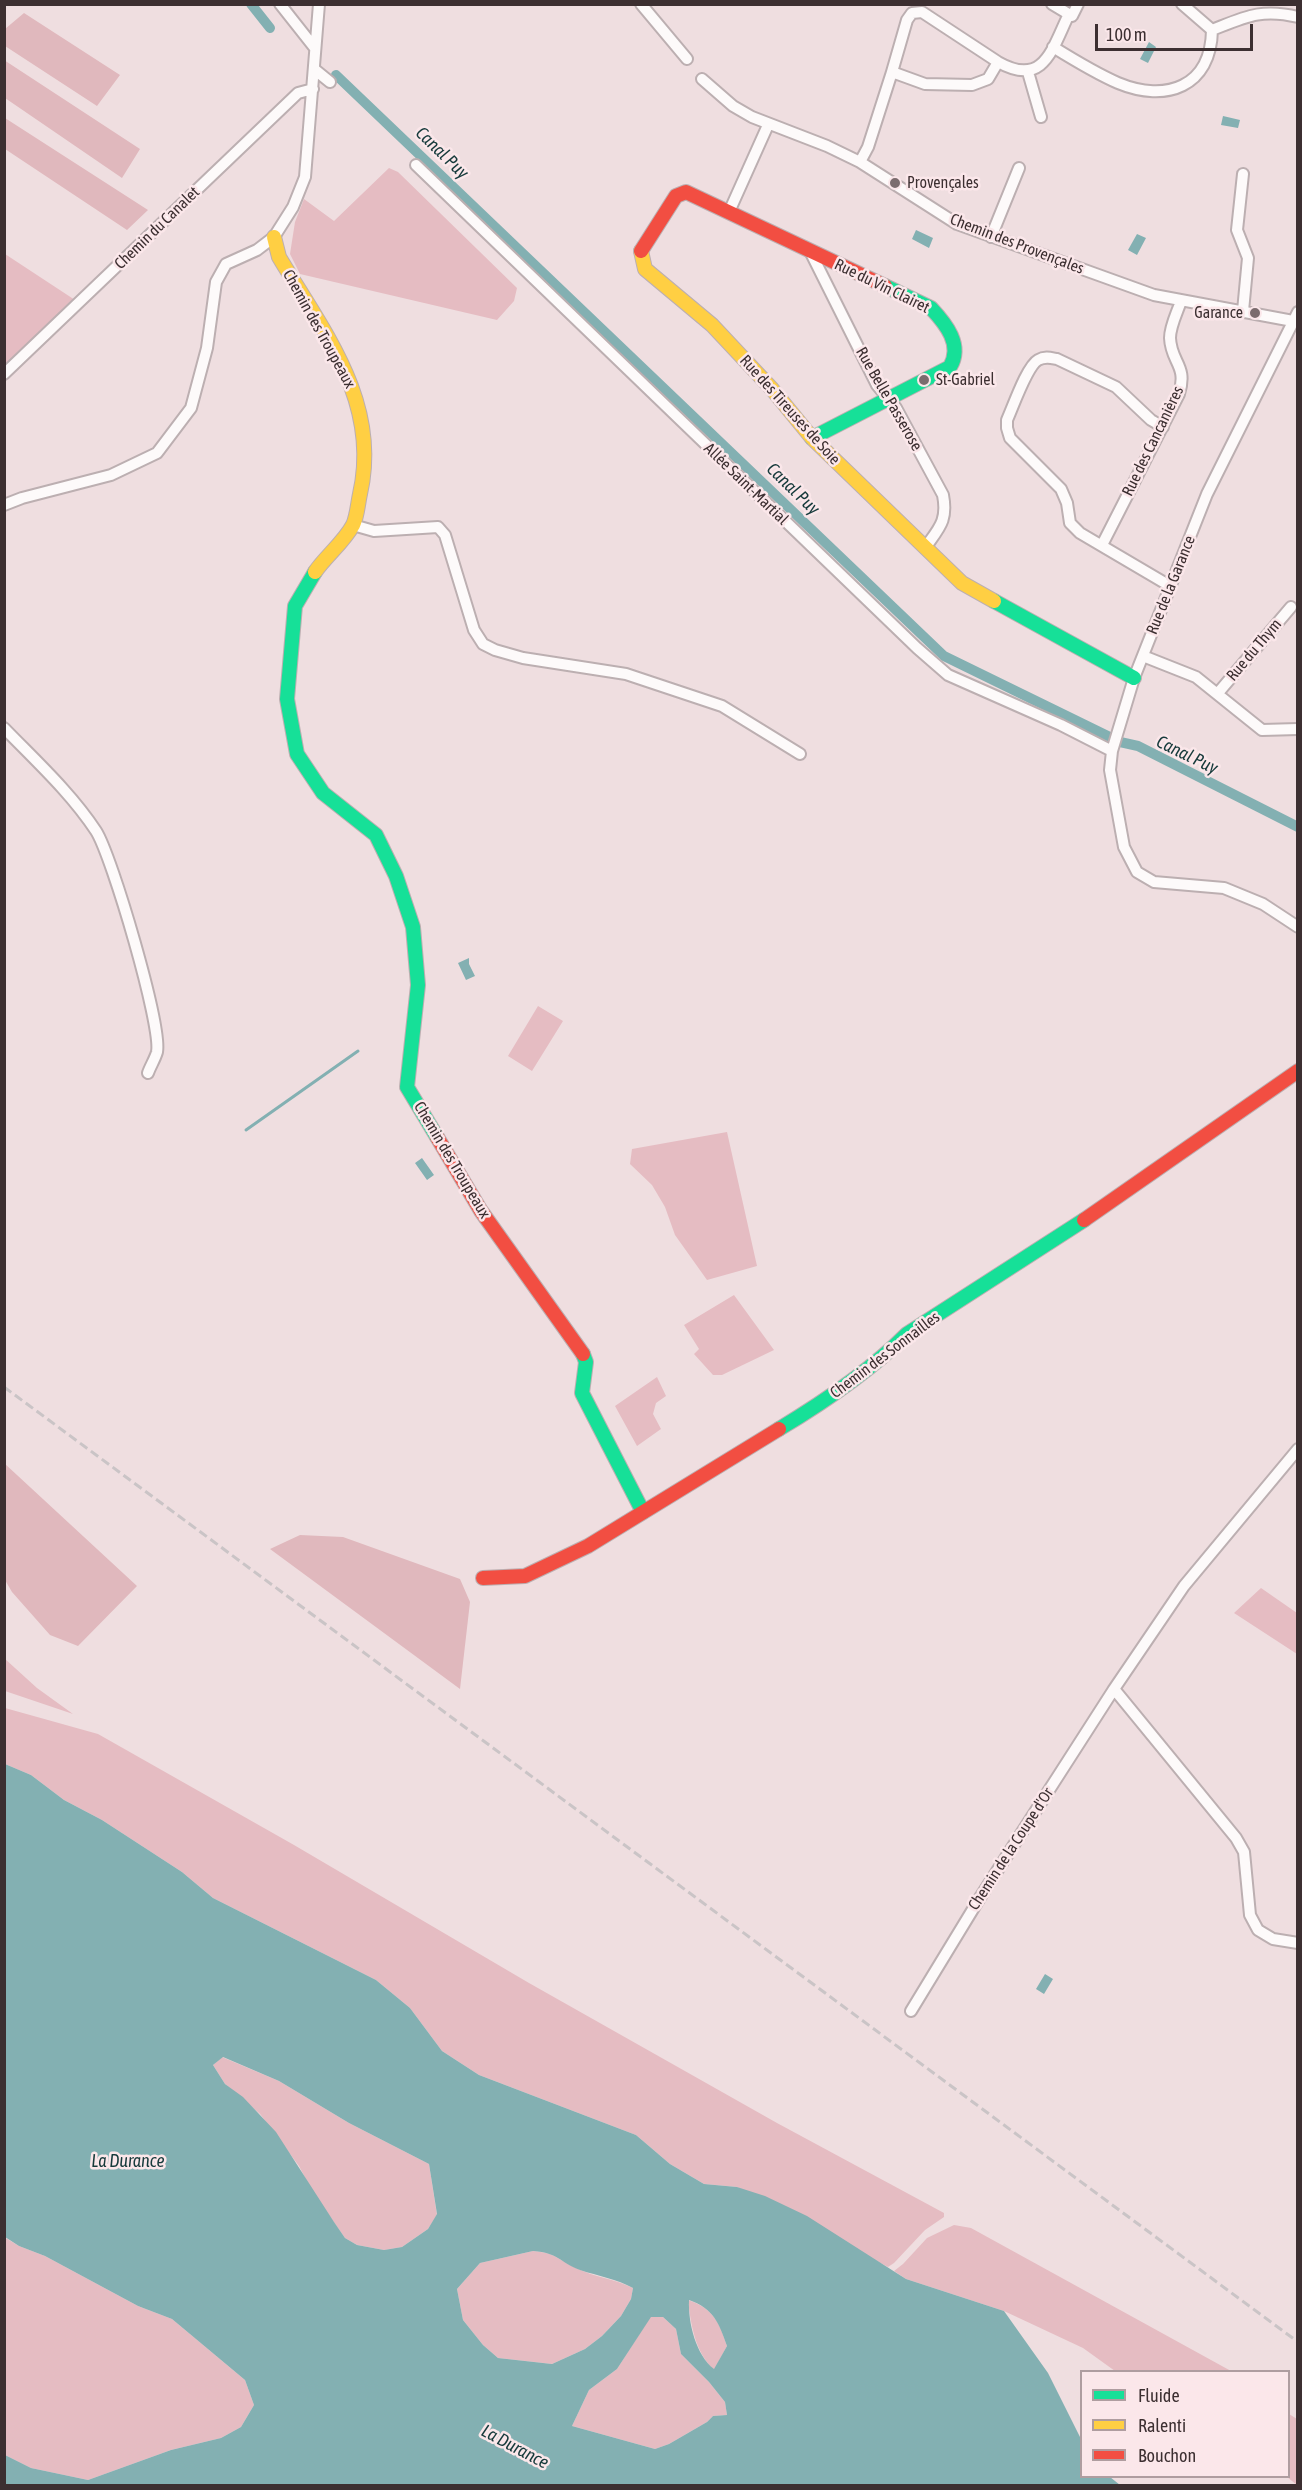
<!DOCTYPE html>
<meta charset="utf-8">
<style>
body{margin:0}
#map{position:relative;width:1302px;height:2490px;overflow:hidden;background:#efdee0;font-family:"Asap Condensed",sans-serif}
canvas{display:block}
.frame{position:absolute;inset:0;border:6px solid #3c2f31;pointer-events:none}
.legend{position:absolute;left:1080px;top:2370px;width:210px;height:108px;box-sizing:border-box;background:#fbe7ea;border:2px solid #af9da0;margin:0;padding:8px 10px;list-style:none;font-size:18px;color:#3c2f31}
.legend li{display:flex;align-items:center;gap:12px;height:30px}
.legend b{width:30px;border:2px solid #af9da0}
.scale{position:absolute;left:1095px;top:24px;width:158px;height:27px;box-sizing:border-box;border:3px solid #3c2f31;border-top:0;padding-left:8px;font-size:18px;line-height:21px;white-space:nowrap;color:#3c2f31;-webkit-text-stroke:4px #fbe7ea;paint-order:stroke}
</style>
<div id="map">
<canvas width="1302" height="2490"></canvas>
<div class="frame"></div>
<ul class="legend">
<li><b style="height:8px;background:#16e098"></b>Fluide</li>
<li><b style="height:8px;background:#ffcf43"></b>Ralenti</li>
<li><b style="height:8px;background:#f24e42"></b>Bouchon</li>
</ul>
<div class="scale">100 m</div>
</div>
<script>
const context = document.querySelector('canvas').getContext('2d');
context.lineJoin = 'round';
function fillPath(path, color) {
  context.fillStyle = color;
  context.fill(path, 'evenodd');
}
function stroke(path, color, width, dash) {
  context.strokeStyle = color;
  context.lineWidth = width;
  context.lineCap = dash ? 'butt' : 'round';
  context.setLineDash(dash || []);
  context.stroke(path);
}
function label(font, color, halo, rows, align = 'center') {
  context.font = font + ' "Asap Condensed",sans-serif';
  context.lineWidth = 5;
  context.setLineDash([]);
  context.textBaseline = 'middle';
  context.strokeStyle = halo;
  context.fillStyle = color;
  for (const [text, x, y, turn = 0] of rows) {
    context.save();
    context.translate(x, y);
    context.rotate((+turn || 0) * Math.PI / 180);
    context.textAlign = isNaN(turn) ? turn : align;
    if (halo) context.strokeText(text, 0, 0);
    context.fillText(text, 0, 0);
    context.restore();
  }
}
const green = new Path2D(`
 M389,168L398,172L517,288L514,301L497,320L300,274L290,254L295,222L304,199L334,221Z
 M5,254L75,300L5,366Z
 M538,1006L563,1021L532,1071L508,1056Z
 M727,1132L757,1266L707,1280L675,1235L665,1207L652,1185L630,1164L632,1149Z
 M734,1295L774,1350L722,1375H713L694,1354L699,1349L684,1325Z
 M657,1377L666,1396L656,1403L653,1414L661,1429L637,1446L615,1406Z
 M1261,1588L1297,1613V1654L1234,1613Z
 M4,1658L37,1688L73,1714L5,1691Z
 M5,1708L98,1734L294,1845L529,1983L777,2123L944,2213V2217L925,2230L894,2263L888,2267L737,2187L704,2184L670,2164L636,2135L479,2075L442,2051L410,2008L376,1980L213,1898L182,1872L102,1820L64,1800L31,1775L5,1764Z
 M222,2057L279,2081L349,2123L429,2164L437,2215L428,2229L402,2247L384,2250L357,2245L345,2238L312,2191L299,2166L260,2114L225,2084L213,2065Z
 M954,2225L971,2228L1231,2371H1115L1083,2348L1004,2311L906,2279L894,2271L903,2264L927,2238Z
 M4,2237L19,2246L45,2256L138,2306L172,2319L245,2380L254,2405L241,2427L221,2438L171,2450L88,2480L31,2468L5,2455Z
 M533,2251C556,2253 557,2259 576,2268C594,2277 615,2279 633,2288L631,2299L621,2316L602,2336L585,2349L552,2364L498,2358L483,2345L463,2320L457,2289L480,2263Z
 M688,2300C714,2309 719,2322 727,2346L714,2370C695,2352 691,2325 688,2300Z
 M651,2316L663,2317L676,2329L681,2354L709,2382L725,2402L727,2415L713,2416L707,2422L669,2444L655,2449L572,2426L589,2390L617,2369Z
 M1289,2414L1297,2419V2485L1287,2477L1288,2476Z`);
const forest = new Path2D(`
 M24,13L120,75L97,106L5,46V29Z
 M4,60L140,149L122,178L5,98Z
 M5,118L148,210L127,230L5,149Z
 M4,1463L137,1586L78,1646L50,1635L12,1592L5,1580Z
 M300,1535L343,1537L460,1579L470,1602L460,1689L270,1549Z`);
const water = new Path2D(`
 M1149,42L1156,47L1148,63L1140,59Z
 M1223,116L1240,120L1238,128L1221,125Z
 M916,230L933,238L929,248L912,239Z
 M1137,234L1146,238L1137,255L1128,250Z
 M469,958V964L475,976L466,980L458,963Z
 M422,1158L434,1175L427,1180L415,1163Z
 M5,1764L31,1775L64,1800L102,1820L182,1872L213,1898L376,1980L410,2008L442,2051L479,2075L636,2135L670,2164L704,2184L737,2187L765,2196L807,2216L906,2279L1004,2311L1048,2373L1081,2439L1082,2476L1110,2477L1120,2485H5V2455L31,2468L88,2480L171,2450L221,2438L241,2427L254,2405L245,2380L172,2319L138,2306L45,2256L19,2246L5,2237ZM223,2057L279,2081L349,2123L429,2164L437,2214L428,2229L402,2247L384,2250L357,2245L345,2238L334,2222L276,2132L243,2097L225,2084L213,2065ZM533,2251C559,2253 559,2262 580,2270C598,2276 617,2279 633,2288L631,2299L621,2316L602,2336L585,2349L552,2364L498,2358L483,2345L463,2320L457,2289L480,2263ZM689,2300C714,2309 719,2323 727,2346L714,2369C696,2355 688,2323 689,2300ZM651,2317H663L676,2329L681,2354L709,2382L725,2402L727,2415L713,2416L707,2422L669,2444L655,2449L572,2426L589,2390L617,2369Z
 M1045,1974L1053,1979L1044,1994L1036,1989Z`);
const stream = new Path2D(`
 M246,1130L358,1051`);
const canal = new Path2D(`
 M251,4L270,28
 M336,75L944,656L1120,742L1138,746L1298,827`);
const street = new Path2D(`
 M280,4L314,47
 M641,4L687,59
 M1052,4L1072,16L1078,4
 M1182,4L1212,30
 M1053,47C1074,60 1095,73 1118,83C1166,103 1211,87 1212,30C1245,17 1261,8 1298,17
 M314,69L330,82
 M892,72L907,20L912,13L922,12L998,62C1044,88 1052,49 1069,14
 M1028,72L1041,117
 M702,79L733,106L752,117L827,146L860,162L957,224L1154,295L1293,321
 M860,162L868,147L892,72L925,84L972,85L988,79L998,62
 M416,165L917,648L948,675L1061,725L1112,751
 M1243,174L1237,230L1248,258L1243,311
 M729,212L768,125
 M991,237L1019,168
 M810,251L877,385L896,408L943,495C948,521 939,528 925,548
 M1298,312L1207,494L1134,678L1112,751L1110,770L1124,847L1137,872L1154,882L1224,888L1263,904L1298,927
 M4,374L298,93L313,89
 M1163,427L1151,420L1116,387L1057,359C1051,358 1045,356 1038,360C1027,366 1013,407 1007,420V428L1010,438L1061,489L1067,503L1070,523L1080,533L1170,586
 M4,505L22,498L111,475L157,453L191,408L207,348L216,282L226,264L257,250L274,237L293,207L305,177L319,4
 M353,525L374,531L438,527L445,535L474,630L483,644L495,650L523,658L626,674L722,706L800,754
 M1102,545L1179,394C1188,365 1171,363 1170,338C1170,326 1177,313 1181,301
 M1143,656L1196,677L1262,730L1298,729
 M1218,693L1291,607
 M4,728C36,761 71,793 96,831C112,856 162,1026 157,1052C155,1059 150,1067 148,1073
 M1114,1689L1236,1838L1244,1852L1250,1915L1258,1930L1273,1939L1298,1943
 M911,2011L981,1896L1114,1689L1184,1586L1298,1449`);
const fast = new Path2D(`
 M812,438L950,367C963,345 946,324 931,308L885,286
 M315,572L295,606L287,699L297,754L323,793L376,835L396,876L413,927L418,985L407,1087L437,1137
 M994,601L1134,678
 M583,1354L586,1362L582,1393L643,1512
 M779,1429C824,1402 870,1371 907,1334L1084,1220`);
const slow = new Path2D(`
 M274,237L279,257C323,331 381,402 360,494C358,503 357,517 353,525C344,542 326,556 315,572
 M641,251L645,269L712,325L772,389L812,438L962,583L994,601`);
const jam = new Path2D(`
 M641,251L676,196L686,192L885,286
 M437,1137L481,1211L583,1354
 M1084,1220L1298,1071
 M483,1578L525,1576L588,1546L779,1429`);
const rail = new Path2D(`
 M4,1387L1298,2342`);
const markers = [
 [895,183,6,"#7b6c6e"],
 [1255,313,6,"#7b6c6e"],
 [924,380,6,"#7b6c6e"]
];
const poiNames = [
 ["Provençales",907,183],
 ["Garance",1243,313,"right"],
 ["St-Gabriel",936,380]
];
const streetNames = [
 ["Chemin du Canalet",157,228,-44],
 ["Chemin des Provençales",1017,244,21],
 ["Rue du Vin Clairet",882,286,26],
 ["Chemin des Troupeaux",319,329,61],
 ["Rue Belle Passerose",889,399,60],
 ["Rue des Tireuses de Soie",790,410,48],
 ["Rue des Cancanières",1153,441,-64],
 ["Allée Saint-Martial",746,484,44],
 ["Rue de la Garance",1171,585,-68],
 ["Rue du Thym",1254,650,-50],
 ["Chemin des Troupeaux",452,1160,59],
 ["Chemin des Sonnailles",885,1355,-37],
 ["Chemin de la Coupe d'Or",1011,1849,-57]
];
const waterNames = [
 ["Canal Puy",442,153,44],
 ["Canal Puy",793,489,44],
 ["Canal Puy",1187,755,26],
 ["La Durance",128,2161],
 ["La Durance",515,2447,28]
];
fillPath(green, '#e5bcc2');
fillPath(forest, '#e0b8bd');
fillPath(water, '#83b0b2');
stroke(stream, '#83b0b2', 3);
stroke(canal, '#83b0b2', 10);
stroke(street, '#bcafb1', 14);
stroke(fast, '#bcafb1', 16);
stroke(slow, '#bcafb1', 16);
stroke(jam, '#bcafb1', 16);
stroke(street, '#fdfafa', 10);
stroke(fast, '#16e098', 14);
stroke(slow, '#ffcf43', 14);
stroke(jam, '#f24e42', 14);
stroke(rail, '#cac4c6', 3, [9, 4.5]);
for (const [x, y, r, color] of markers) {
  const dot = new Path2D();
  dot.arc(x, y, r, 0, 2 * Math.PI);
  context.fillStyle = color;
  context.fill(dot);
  stroke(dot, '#fbe7ea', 2);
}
label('16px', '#3c2f31', '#fbe7ea', poiNames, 'left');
label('16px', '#3c2f31', '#fbe7ea', streetNames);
label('italic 18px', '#163a3b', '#fbe7ea', waterNames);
</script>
